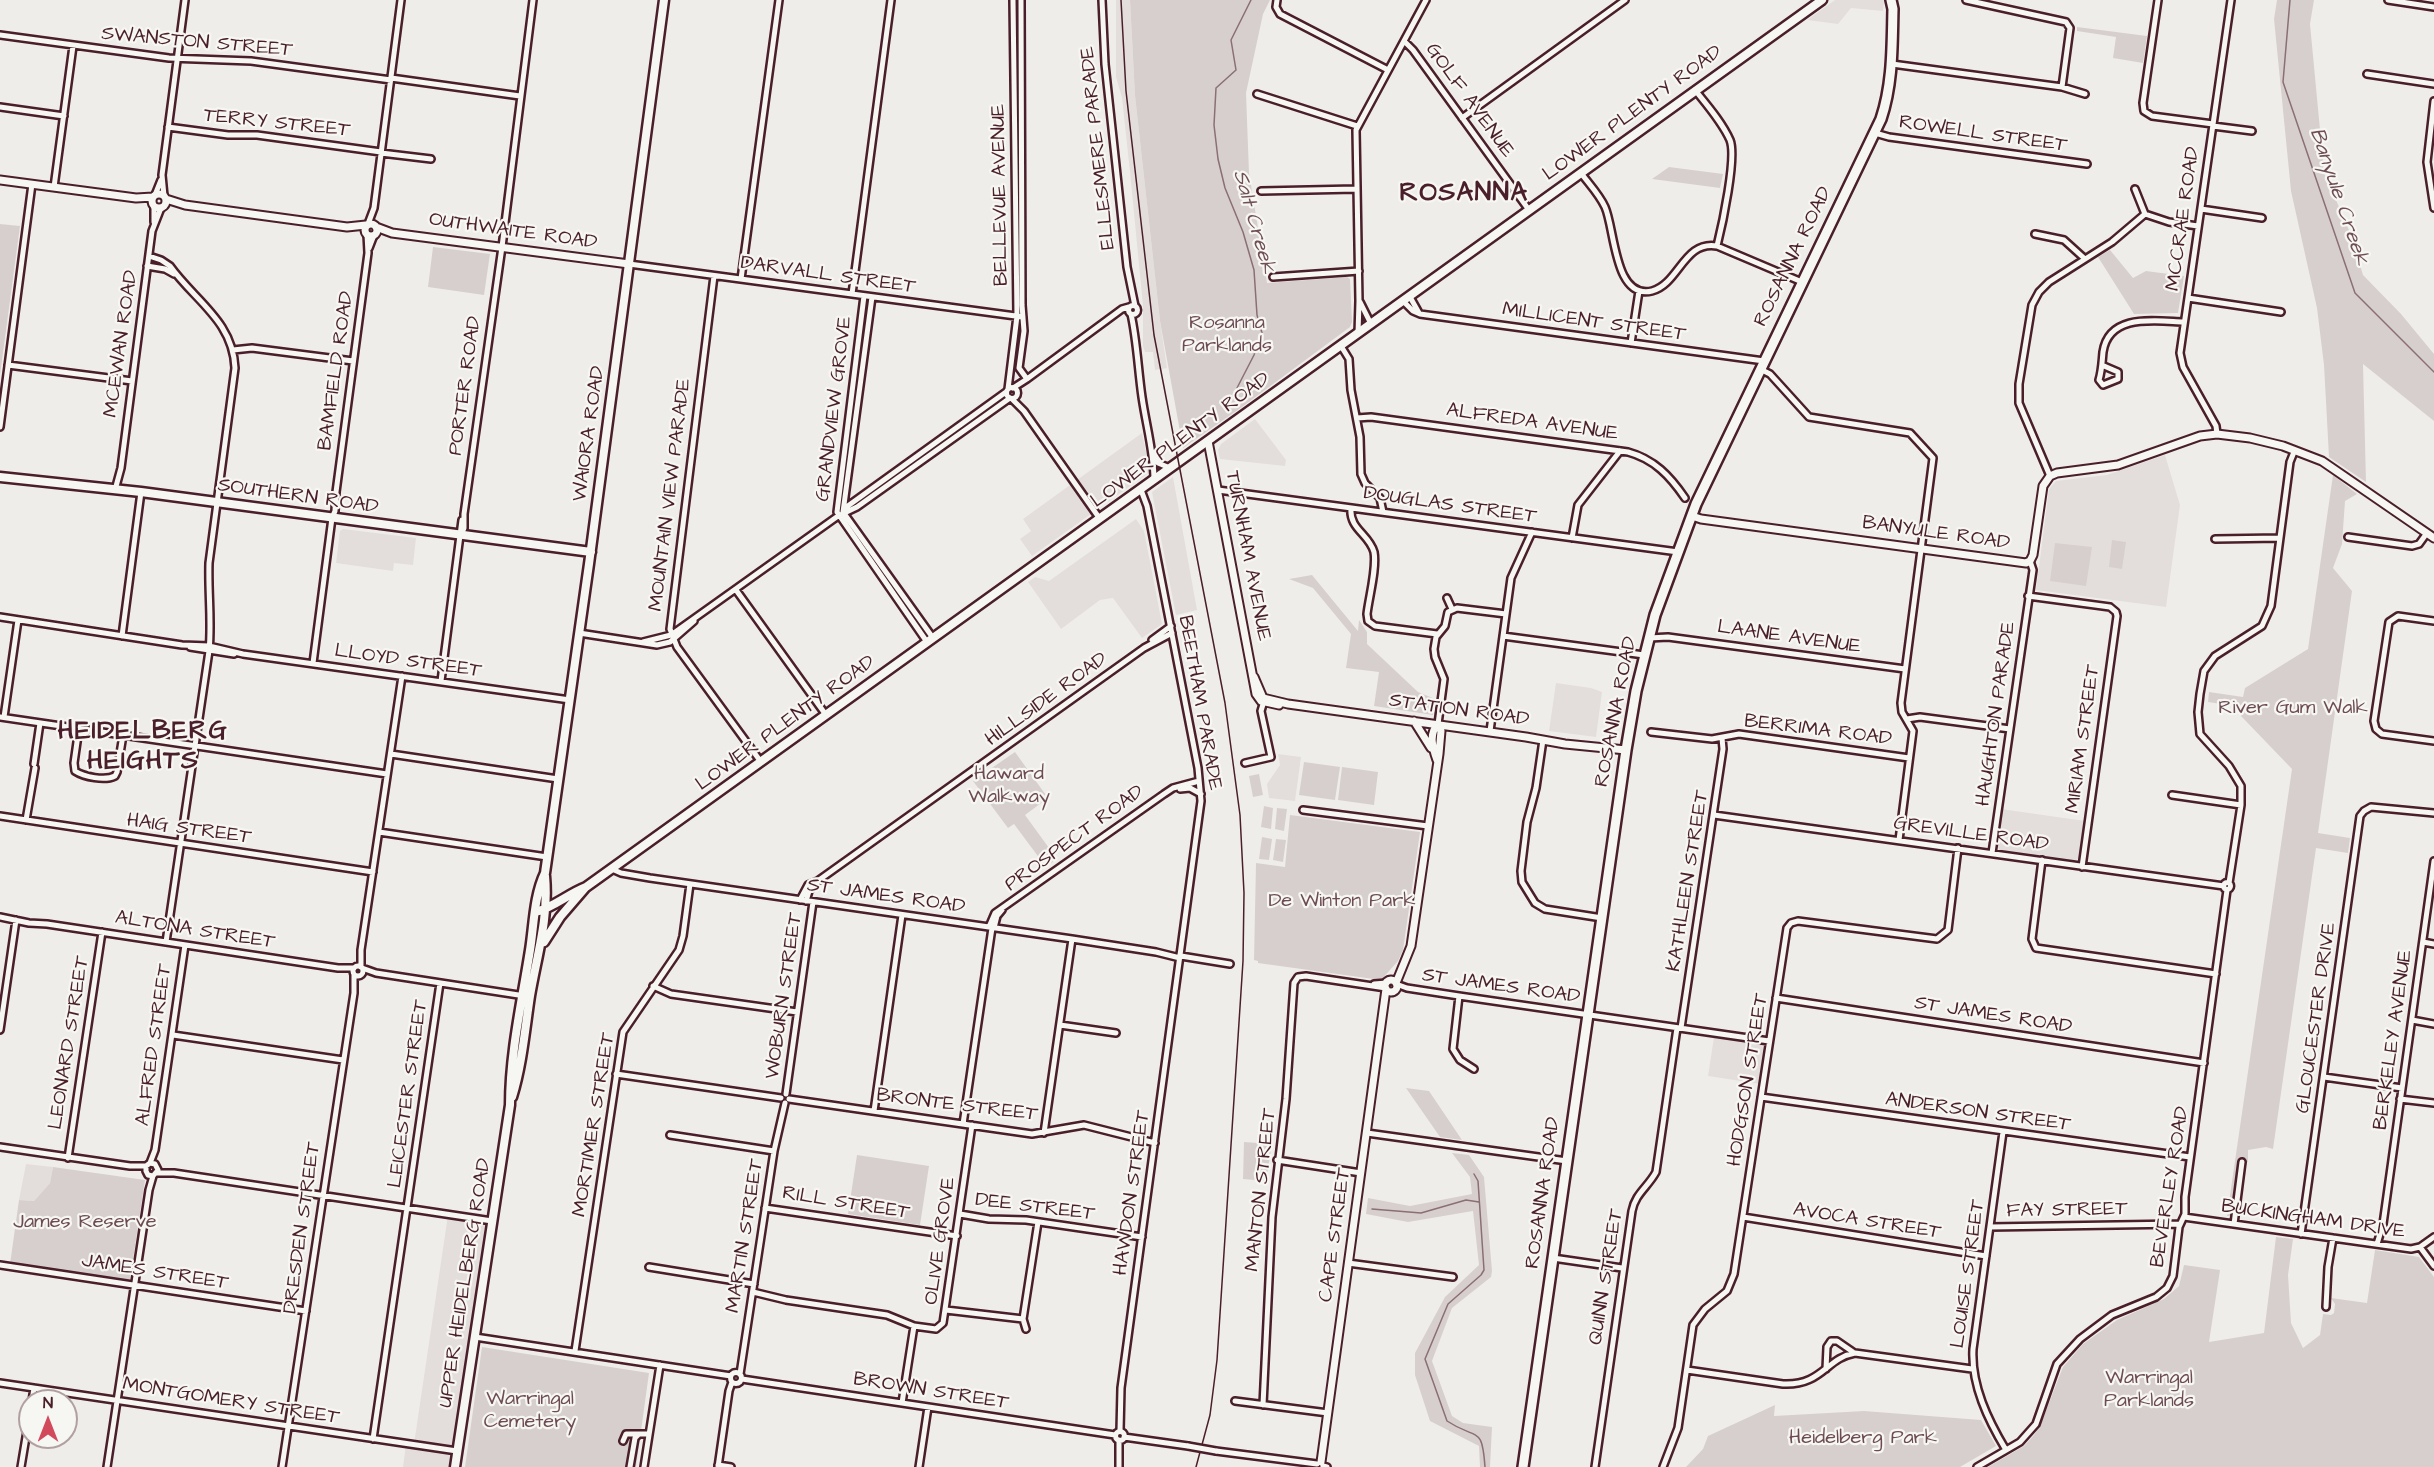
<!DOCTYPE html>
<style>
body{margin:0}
#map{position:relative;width:2434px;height:1467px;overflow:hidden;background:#efedea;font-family:"Architects Daughter",sans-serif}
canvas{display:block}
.north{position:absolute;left:18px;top:1389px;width:60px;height:60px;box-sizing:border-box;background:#f6f6f2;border:2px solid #b1a0a2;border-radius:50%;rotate:0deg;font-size:16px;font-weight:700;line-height:24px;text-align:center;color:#4a1f2b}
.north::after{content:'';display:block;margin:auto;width:21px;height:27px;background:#d1495b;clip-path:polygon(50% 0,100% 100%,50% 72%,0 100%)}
</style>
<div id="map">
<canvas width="2434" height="1467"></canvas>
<div class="north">N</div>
</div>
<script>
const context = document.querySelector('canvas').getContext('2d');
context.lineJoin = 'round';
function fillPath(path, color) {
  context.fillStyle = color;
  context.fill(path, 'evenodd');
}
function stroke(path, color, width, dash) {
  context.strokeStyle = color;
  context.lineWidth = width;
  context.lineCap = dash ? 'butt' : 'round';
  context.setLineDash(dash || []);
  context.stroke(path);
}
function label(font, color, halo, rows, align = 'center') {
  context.font = font + ' "Architects Daughter",sans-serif';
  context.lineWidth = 4.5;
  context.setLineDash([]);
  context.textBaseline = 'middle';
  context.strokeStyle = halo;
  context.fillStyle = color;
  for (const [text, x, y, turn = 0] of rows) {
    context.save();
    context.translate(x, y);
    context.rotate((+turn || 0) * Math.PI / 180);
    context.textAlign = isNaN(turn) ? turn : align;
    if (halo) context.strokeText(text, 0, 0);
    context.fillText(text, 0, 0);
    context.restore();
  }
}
const built = new Path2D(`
 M1116,0H1130L1135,96L1160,321L1167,368L1155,370L1153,352H1145L1143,346V306L1130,172L1122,98L1116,77Z
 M1835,0H1884L1883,11L1851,8L1838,24L1807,20Z
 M1255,419L1286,460L1285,466L1220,459L1218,450L1221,444Z
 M1142,433L1150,471L1147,474L1032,556L1020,539L1031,531L1023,519Z
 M2165,455L2180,505L2166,607L2036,590L2049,489L2056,481L2107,475Z
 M1173,477L1197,610L1176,615L1152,492Z
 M1136,519L1144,531L1162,624L1142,638L1113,598L1100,600L1061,629L1028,582L1035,577L1049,581Z
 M343,529L416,538L413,565L394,563L393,571L336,563L340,531Z
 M1556,683L1591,688L1602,692L1596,737L1549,731Z
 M1278,754L1301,757L1295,801L1269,798L1267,784L1280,765Z
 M2001,809L2085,821L2080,858L2072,862L2000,851L1997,845Z
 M1714,1037L1762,1045L1764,1052L1760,1084L1708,1076Z
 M26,1164L53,1167L50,1183L34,1201L19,1200Z
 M448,1215L492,1221L455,1467H403L406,1444H414Z`);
const green = new Path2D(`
 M1130,0H1270L1263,14L1246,93L1249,173L1267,283L1347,277L1350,279L1352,322L1350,327L1242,407L1183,448L1160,321L1135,96Z
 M2277,0H2314L2310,24L2324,172L2351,235L2363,275L2401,314L2434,354V421L2363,364L2366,482L2329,457L2324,365L2317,308L2291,191L2274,19Z
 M2077,27L2147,36L2143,63L2113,58L2116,37L2077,31Z
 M1669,167L1723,174L1720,188L1652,179Z
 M0,224L20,226L0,375Z
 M433,247L490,254L484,295L428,287Z
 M2110,250L2133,278L2146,271L2184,276L2178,313L2134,314L2098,257Z
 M2333,475L2357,494L2345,501L2342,544L2333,568L2352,591L2318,833L2350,838L2348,853L2316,848L2273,1149L2266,1147L2248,1150V1162H2239L2232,1216H2227L2292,769L2241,716L2242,707L2208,702L2209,692L2243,697L2245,688L2308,649Z
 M2112,540L2126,542L2122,569L2109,567Z
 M2055,543L2092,547L2086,586L2050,581Z
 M1312,575L1358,631L1359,620L1367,632V644L1418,692L1435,699L1433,715L1374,706L1379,672L1346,668L1351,634L1313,588L1289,579Z
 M1015,752L1048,798L1025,815L1057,859L1046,867L1014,824L1008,828L973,781Z
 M1304,762L1340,767L1335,800L1299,795Z
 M1342,767L1378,772L1374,805L1338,800Z
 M1259,774L1263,795L1253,797L1249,776Z
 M1264,806L1273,808L1271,829L1261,827Z
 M1277,808L1287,809L1284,831L1275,829Z
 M1290,815L1420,832L1403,950L1398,961L1381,980L1258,963V961L1254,960L1256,863L1285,867Z
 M1262,837L1272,839L1269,860L1259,859Z
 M1276,839L1286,840L1283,862L1273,860Z
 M1406,1088L1429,1091L1462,1140L1440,1137Z
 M1244,1142L1272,1144L1266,1181L1243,1179Z
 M1452,1153L1469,1155L1484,1177L1492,1271L1491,1277L1452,1308L1432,1361L1452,1416L1463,1423L1492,1427L1490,1467H1480L1479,1446L1430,1421L1415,1375V1353L1445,1297L1479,1265L1473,1211L1408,1222L1366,1214L1368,1198L1410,1206L1472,1194L1470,1177Z
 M857,1155L929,1166L920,1225L848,1214Z
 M53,1167L145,1180L130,1279L127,1281L10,1264L19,1200L34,1201L50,1183Z
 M2276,1237L2293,1239L2288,1275L2291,1323L2303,1348L2320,1335L2323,1314L2331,1315L2334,1313L2335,1304L2331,1298L2367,1303L2375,1250L2419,1257L2434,1277V1467H1988L2024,1446L2034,1435L2040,1426L2063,1367L2083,1344L2117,1320L2164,1299L2179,1286L2184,1265L2220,1270L2209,1342L2264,1333Z
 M482,1347L649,1373L636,1467H465Z
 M1775,1405L1774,1416L1864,1411L1981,1420L1996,1446L1960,1467H1686L1703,1449L1708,1436Z`);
const stream = new Path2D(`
 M2290,0L2283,82L2355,293L2434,372
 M1237,388L1254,355L1262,333L1257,315L1254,270L1243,232L1225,188L1218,159L1214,125L1216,88L1236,70L1231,40L1251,0
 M1474,1174L1478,1181L1484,1270L1481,1275L1448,1304L1425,1359L1447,1421C1477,1441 1482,1424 1485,1467
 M1372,1209L1421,1213L1466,1200L1479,1202`);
const minor = new Path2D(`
 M1021,0L1022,305L1024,331L1019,368L1027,379
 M1102,0L1105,64L1127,267L1135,306
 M1277,0L1276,7L1280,14L1388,70
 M2158,0L2143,103L2144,111L2152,116L2213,124
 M2388,0L2434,7
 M0,35L169,58L251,61L391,80
 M1404,41L1413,50L1529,210
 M1892,64L2062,87L2070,28L2066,22L1966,0
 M2367,74L2434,84
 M391,78L520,96
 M2062,87L2085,94
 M1695,90C1707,105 1722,122 1730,140C1737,157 1722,226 1717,246
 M1257,94L1357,126
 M2434,101L2427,162L2434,208
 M0,107L64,116
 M1462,118L1625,0
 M2213,126L2252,131
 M168,127L228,135H257L381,152
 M1875,133L1889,137L2087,164
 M381,153L431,159
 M1581,173C1589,184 1599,194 1605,207C1615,229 1614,300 1652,291C1679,284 1684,240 1717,246L1802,282
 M54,187L73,46
 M2135,189L2145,214
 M1261,191L1356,189
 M155,195L161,180
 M164,196L162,175L185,0
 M154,207V222
 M2201,209L2262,218
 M368,224L374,208L401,0
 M2035,234L2064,240L2085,259
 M369,248L374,235
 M149,256L161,260L170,266C195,301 233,321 235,368L209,563C208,593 212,622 209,651L166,942
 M629,264L1023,317
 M147,266L165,269L174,274
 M714,276L670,629L677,647L761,762
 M1273,277L1359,271
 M741,279L779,0
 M852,294L891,0
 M864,296L837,512L927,642
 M872,297L843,512L933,638
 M1410,297L1419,313
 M2188,298L2281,312
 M1403,301L1413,311L1420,314L1764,361
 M1360,302L1371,324
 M1128.5 310a4.5 4.5 0 1 1 9 0a4.5 4.5 0 1 1-9 0Z
 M1131,314C1137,341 1138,369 1142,397C1146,425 1154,452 1154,480
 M1358,334L1359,301L1356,130L1426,0
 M1631,343L1639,291
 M1341,346L1349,359L1351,390L1360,437L1361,474L1365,483L1380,498L1383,512
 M233,350L252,348L353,361
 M8,365L132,381
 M2104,366L2118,372V379L2103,385L2099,380C2102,370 2102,362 2103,352C2109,313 2155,321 2184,322
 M1760,369L1770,374L1809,417L1910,433L1933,458L1901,703L1902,712L1913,731L1899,840
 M1006.5 393a5.5 5.5 0 1 1 11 0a5.5 5.5 0 1 1-11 0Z
 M1013,388L1027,379L1122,309L1129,307
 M1008,389L1017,316L1013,0
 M1012,399L1024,411L1100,519
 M1357,418L1371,417L1628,452C1654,459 1670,476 1685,498
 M0,427L32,184
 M2217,434L2216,426L2183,367L2180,353L2231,0
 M1153,452L1158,463L1170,468
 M2050,476L2019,403V384L2032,305L2039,292L2049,282L2112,242L2145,214L2169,222L2198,226
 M115,490L121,468L152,231L161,208
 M1218,490L1678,552
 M845,508L1006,392
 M1351,508C1349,529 1369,534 1374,552C1377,568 1369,597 1367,614L1368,621L1375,626L1437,634
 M461,535L464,528V514L502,247L533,0
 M2348,537L2412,546L2419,544L2427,533
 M1572,538L1578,505L1620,451
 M2215,539L2280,538
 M736,590L826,715
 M2028,596L2110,607L2116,612L2117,616L2082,867
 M1447,598L1452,609
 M0,617L182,645L209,646L243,654L570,700
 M2434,621L2398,616L2389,622L2374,721L2376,729L2382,734L2434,741
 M579,633L657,645L670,642L694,621
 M122,636L141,492
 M1503,636L1644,655
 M1649,638L1668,637L1905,669
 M1152,640L1171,626
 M643,642L671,635L838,516L857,507L1010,398
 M190,647L234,654
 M313,663L332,518L335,511L336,492L368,253L367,234
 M441,681L462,520
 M0,717L387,774
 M4,717L18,620
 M1907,719L1920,717L2010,729
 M1438,724L1444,679L1435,657L1434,649L1436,637L1445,626L1448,612L1457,608L1506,614
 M79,728L74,763L75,771C84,777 105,781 115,776L117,772L123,735
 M1490,731L1511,578L1532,532
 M1651,732L1712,739L1739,734L1909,758
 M1543,740L1536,788L1527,822L1521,871L1522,882L1535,903L1545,909L1602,918
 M391,754L558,779
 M1245,763L1271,757L1261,711L1264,701
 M34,764L40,723
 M1180,789L1190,788L1201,794
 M2172,795L2241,805
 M1303,810L1428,826
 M1714,815L2224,886
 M0,816L373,872
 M26,820L35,768
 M379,832L547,857
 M1992,853L2033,570L2030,561
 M2042,860L2032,939L2036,948L2216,974
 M612,869L621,873L650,878L1072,939L1156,952L1180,958
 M2223.5 886a3.5 3.5 0 1 1 7 0a3.5 3.5 0 1 1-7 0Z
 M2229,883L2241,805V786L2229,766L2200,734L2198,712L2200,694L2204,671L2215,656L2262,626L2271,606L2290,462L2294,452
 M800,900L808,885L818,881
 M806,901L809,891L819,880L1144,648L1172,633
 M0,917L29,923L47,924L338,968H354
 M989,927L995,913L1164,794L1173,788L1199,781
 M994,928L997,916L1002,910
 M2423,942L2434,944
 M1181,956L1230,964
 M353 971a5 5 0 1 1 10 0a5 5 0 1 1-10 0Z
 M361,967V950L402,676
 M362,968L376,973L525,996
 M1374,984L1387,983
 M1396,984L1407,988L1459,996L1769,1041
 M653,986L671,994L797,1012
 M1459,996L1453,1049L1460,1060L1474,1069
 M1776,998L2204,1063
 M2412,1020L2434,1024
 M1060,1025L1116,1033
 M1681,1028L1723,749L1722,738
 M0,1030L16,920
 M173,1035L343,1060
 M616,1074L781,1098
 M2324,1077L2402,1088
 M786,1094L813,902
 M1761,1097L2190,1157
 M789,1099L1032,1134L1084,1125L1155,1143
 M2400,1099L2434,1103
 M874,1111L902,915
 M963,1124L992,928
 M2003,1132L1973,1349C1971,1385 1988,1420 2006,1450
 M1044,1133L1072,939
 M1367,1133L1567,1161
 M670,1135L774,1151
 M0,1147L130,1166H146
 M68,1158L102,932
 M1277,1160L1361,1173
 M150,1163L155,1150L185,945
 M157,1173H174L492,1221
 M765,1208L957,1236
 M960,1214L989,1219L1026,1220L1142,1237
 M1743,1217L1986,1256
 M2184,1217L2411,1249L2420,1247L2434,1237
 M2234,1224L2242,1162
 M1990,1227L2180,1224
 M2301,1234L2360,816L2364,811L2371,807L2434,813
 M2377,1244L2383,1224L2434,861
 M2420,1247L2434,1266
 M1553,1258L1622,1268
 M1348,1263L1453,1277
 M0,1265L306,1311
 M649,1267L754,1284
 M753,1292L786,1300L887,1315L914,1326
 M2326,1307L2328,1267L2333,1238
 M946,1310L1023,1319
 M1026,1329L1023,1319L1038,1222
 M475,1337L731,1376
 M575,1351L623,1032L679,950L683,936L690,884
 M1826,1369L1827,1347L1831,1341H1837L1853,1352
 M1687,1370L1783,1384C1822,1386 1826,1358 1855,1353L1972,1369
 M730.5 1378a5.5 5.5 0 1 1 11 0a5.5 5.5 0 1 1-11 0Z
 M740,1374L774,1151L785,1103
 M742,1379L1115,1435
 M0,1383L457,1451
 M32,1401L34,1388
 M1235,1401L1328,1413
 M902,1403L914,1326L936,1329L943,1323L972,1125
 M1263,1405L1272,1217L1286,1099L1294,983L1298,977L1306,976L1386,988
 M1120,1431L1121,1388L1201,801L1198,768L1147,506L1141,490
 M1115.5 1436a4.5 4.5 0 1 1 9 0a4.5 4.5 0 1 1-9 0Z
 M1124,1437L1188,1446
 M373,1439L440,983
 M1119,1440V1467
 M623,1441L626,1434H639
 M1216,1451L1317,1464
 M718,1465L731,1467
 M1323,1466L1327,1467
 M21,1467L30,1413
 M107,1467L149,1190L153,1176L158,1170L155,1164L150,1163L146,1166V1171L148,1175L153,1176
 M282,1467L354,993V975
 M630,1467L635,1438L639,1434H649
 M644,1467L660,1365
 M718,1467L729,1391L732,1382
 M919,1467L928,1407
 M1595,1467L1632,1211C1635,1194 1648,1187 1656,1172L1677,1028
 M1663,1467L1678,1428L1693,1325L1705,1309L1727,1291L1734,1274L1787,928L1791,923L1798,921L1937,939L1948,930L1958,848
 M1977,1467L2020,1442L2036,1424L2057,1364L2080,1339L2112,1315L2156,1297L2167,1288L2173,1276L2179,1227L2185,1214V1197L2227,890`);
const tertiary = new Path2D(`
 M0,180L136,198L153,197
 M152 201a7 7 0 1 1 14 0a7 7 0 1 1-14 0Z
 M166,199L185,205L347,227L366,225
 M365 230a6 6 0 1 1 12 0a6 6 0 1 1-12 0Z
 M376,227L392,233L629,264
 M1208,441L1256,694L1261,701L1279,705
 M1692,516L1701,519L2026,563L2030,561L2033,555L2043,486L2050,476L2057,473L2118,465L2200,436L2217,434L2250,438L2283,446L2322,461L2434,538
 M1254,677L1263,698L1288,704L1526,737L1565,744L1626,750
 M1414,721L1431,748
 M1437,760C1433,749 1428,734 1438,724
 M1385 986a6 6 0 1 1 12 0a6 6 0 1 1-12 0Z
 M1396,983L1411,946L1439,754L1441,731L1438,724
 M1321,1462L1386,989`);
const secondary = new Path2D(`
 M0,477L141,492L591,552
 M536,912C554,907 568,894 586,887L1822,0
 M544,942L560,917L585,888
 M512,1097C522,1065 525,1029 530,996C537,955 549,918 545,876
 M455,1467L510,1105C510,1053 522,1001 530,950C534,925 534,896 545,873L589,564L664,0`);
const trunk = new Path2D(`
 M1523,1467L1626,750L1636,691L1655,615L1696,504L1881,119C1893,83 1892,46 1893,9L1891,0`);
const rail = new Path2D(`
 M1121,0L1126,91L1154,335L1225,703L1240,815L1244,893L1243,961L1217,1360L1210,1415L1196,1467`);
const minorBridge = new Path2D(`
 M1188,1446L1216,1451`);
const streetNames = [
 ["SWANSTON STREET",197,43,5],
 ["GOLF AVENUE",1469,101,54],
 ["LOWER PLENTY ROAD",1633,114,-36],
 ["TERRY STREET",277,124,6],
 ["ROWELL STREET",1983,135,8],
 ["ELLESMERE PARADE",1099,148,-96],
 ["BELLEVUE AVENUE",1001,195,-91],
 ["MCCRAE ROAD",2184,219,-82],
 ["OUTHWAITE ROAD",513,232,8],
 ["ROSANNA ROAD",1794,257,-64],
 ["DARVALL STREET",828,276,8],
 ["MILLICENT STREET",1594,323,8],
 ["MCEWAN ROAD",122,344,-82],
 ["BAMFIELD ROAD",337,371,-82],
 ["PORTER ROAD",466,386,-82],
 ["GRANDVIEW GROVE",835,409,-83],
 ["ALFREDA AVENUE",1532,423,8],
 ["WAIORA ROAD",590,434,-82],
 ["LOWER PLENTY ROAD",1181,441,-36],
 ["MOUNTAIN VIEW PARADE",671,495,-83],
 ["SOUTHERN ROAD",298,497,8],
 ["DOUGLAS STREET",1450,506,8],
 ["BANYULE ROAD",1936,534,8],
 ["TURNHAM AVENUE",1247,556,79],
 ["LAANE AVENUE",1789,638,8],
 ["LLOYD STREET",408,662,8],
 ["HILLSIDE ROAD",1047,700,-36],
 ["BEETHAM PARADE",1199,703,80],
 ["STATION ROAD",1459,711,8],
 ["ROSANNA ROAD",1617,712,-79],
 ["HAUGHTON PARADE",1997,714,-82],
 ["LOWER PLENTY ROAD",786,724,-36],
 ["BERRIMA ROAD",1818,731,7],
 ["MIRIAM STREET",2084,739,-82],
 ["HAIG STREET",189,830,8],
 ["GREVILLE ROAD",1971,835,8],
 ["PROSPECT ROAD",1075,839,-36],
 ["KATHLEEN STREET",1689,881,-81],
 ["ST JAMES ROAD",886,897,8],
 ["ALTONA STREET",195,931,9],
 ["ST JAMES ROAD",1501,987,8],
 ["WOBURN STREET",785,996,-82],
 ["ST JAMES ROAD",1993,1016,9],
 ["GLOUCESTER DRIVE",2317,1018,-82],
 ["BERKELEY AVENUE",2394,1040,-82],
 ["LEONARD STREET",70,1043,-81],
 ["ALFRED STREET",155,1045,-82],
 ["HODGSON STREET",1749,1080,-81],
 ["LEICESTER STREET",409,1094,-82],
 ["BRONTE STREET",957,1106,7],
 ["ANDERSON STREET",1978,1113,8],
 ["MORTIMER STREET",595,1125,-81],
 ["BEVERLEY ROAD",2171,1187,-81],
 ["MANTON STREET",1262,1190,-84],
 ["HAWDON STREET",1133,1193,-82],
 ["ROSANNA ROAD",1544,1193,-82],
 ["RILL STREET",846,1204,9],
 ["DEE STREET",1035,1208,7],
 ["FAY STREET",2067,1211,-1],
 ["BUCKINGHAM DRIVE",2313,1220,8],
 ["AVOCA STREET",1867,1222,9],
 ["DRESDEN STREET",303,1228,-82],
 ["CAPE STREET",1336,1235,-82],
 ["MARTIN STREET",746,1236,-81],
 ["OLIVE GROVE",941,1241,-82],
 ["JAMES STREET",155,1273,9],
 ["LOUISE STREET",1969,1274,-82],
 ["QUINN STREET",1607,1277,-81],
 ["UPPER HEIDELBERG ROAD",466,1283,-81],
 ["BROWN STREET",931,1392,9],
 ["MONTGOMERY STREET",231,1402,9]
];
const parkNames = [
 ["Rosanna",1227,324],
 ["Parklands",1227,347],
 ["River Gum Walk",2293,709],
 ["Haward",1009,775],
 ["Walkway",1009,798],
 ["De Winton Park",1342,902],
 ["James Reserve",85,1223],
 ["Warringal",2149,1379],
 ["Parklands",2149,1402],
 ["Warringal",530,1400],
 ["Cemetery",530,1423],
 ["Heidelberg Park",1863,1439]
];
const waterNames = [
 ["Banyule Creek",2338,197,71],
 ["Salt Creek",1253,222,74]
];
const districtNames = [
 ["ROSANNA",1464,195],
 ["HEIDELBERG",143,733],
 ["HEIGHTS",143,763]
];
fillPath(built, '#e3dedc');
fillPath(green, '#d7cfce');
stroke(stream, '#8a6f74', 1.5);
stroke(minor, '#4a1f2b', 10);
stroke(tertiary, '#4a1f2b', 11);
stroke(secondary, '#4a1f2b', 13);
stroke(trunk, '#4a1f2b', 14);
stroke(minor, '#f6f6f2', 5);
stroke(tertiary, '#f6f6f2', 7);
stroke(secondary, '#f6f6f2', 8);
stroke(trunk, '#f6f6f2', 9);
stroke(rail, '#4a1f2b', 1.5);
stroke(minorBridge, '#4a1f2b', 10, []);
stroke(minorBridge, '#f6f6f2', 5);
label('20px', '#4a1f2b', '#f6f6f2', streetNames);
label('20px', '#6d4b54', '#f6f6f2', parkNames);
label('italic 21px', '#6f4e56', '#f6f6f2', waterNames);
context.letterSpacing = '1.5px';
label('bold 26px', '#4a1f2b', '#f6f6f2', districtNames);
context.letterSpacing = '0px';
</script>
